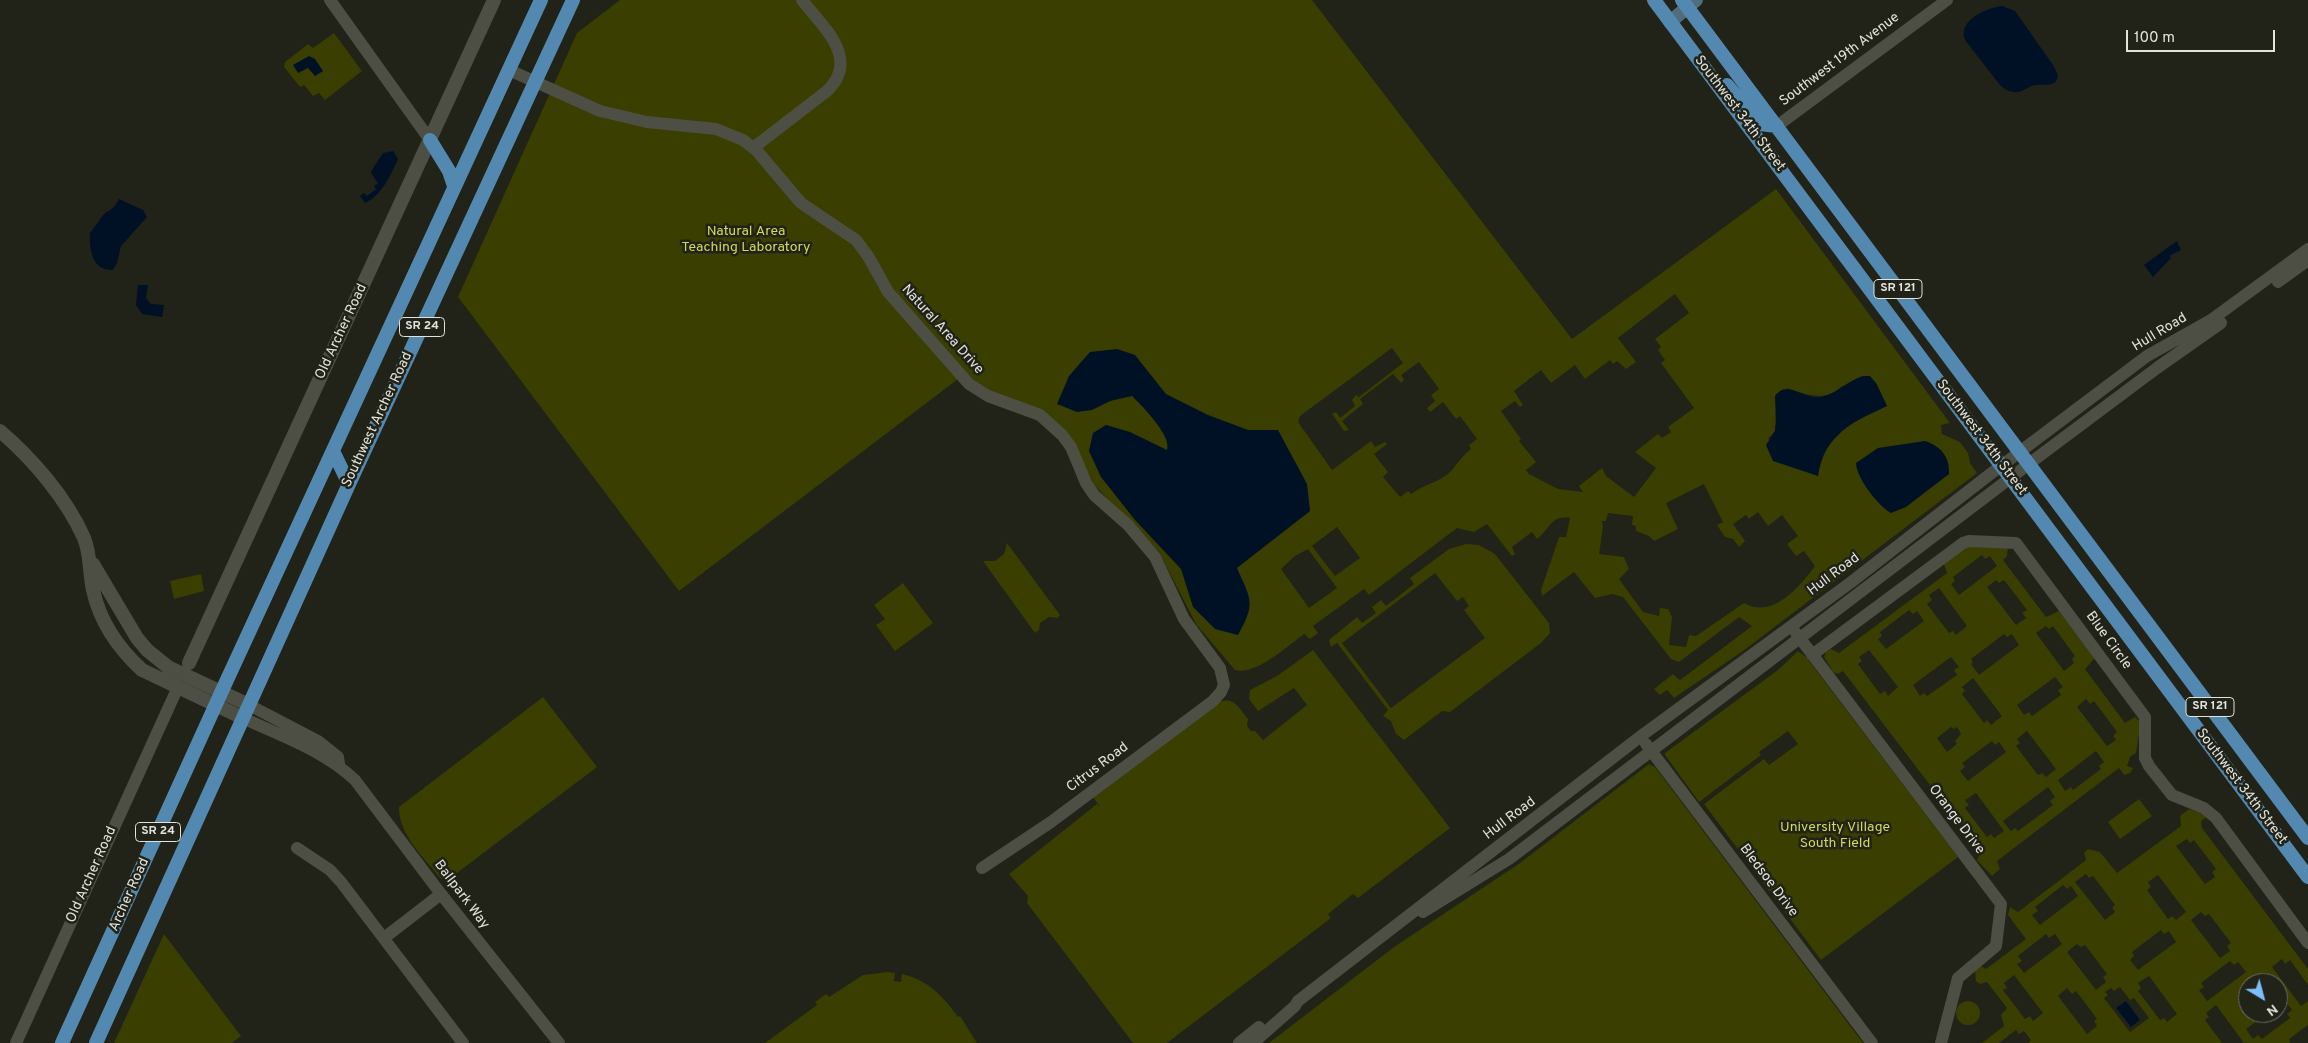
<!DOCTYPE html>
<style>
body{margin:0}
#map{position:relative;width:2308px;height:1043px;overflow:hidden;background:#212218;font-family:Overpass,sans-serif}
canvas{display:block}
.north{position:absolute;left:2238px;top:973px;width:50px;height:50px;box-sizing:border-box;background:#212218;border:1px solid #6e6f66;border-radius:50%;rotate:143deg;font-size:14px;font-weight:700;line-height:20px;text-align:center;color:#e2e3dc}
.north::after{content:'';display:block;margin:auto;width:18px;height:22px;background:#7bbef8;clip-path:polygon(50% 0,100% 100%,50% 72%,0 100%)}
.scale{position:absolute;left:2126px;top:30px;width:149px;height:22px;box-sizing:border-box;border:2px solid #e2e3dc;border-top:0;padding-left:6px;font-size:15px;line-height:18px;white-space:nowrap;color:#e2e3dc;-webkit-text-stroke:4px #212218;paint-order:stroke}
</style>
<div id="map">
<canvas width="2308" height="1043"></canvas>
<div class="north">N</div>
<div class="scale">100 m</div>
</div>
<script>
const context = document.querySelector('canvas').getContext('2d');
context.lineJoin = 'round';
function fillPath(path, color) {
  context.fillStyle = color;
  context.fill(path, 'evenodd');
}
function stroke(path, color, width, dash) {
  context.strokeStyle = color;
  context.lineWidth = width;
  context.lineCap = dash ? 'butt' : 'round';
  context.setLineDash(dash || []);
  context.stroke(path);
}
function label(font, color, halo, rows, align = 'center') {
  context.font = font + ' Overpass,sans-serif';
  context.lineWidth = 5;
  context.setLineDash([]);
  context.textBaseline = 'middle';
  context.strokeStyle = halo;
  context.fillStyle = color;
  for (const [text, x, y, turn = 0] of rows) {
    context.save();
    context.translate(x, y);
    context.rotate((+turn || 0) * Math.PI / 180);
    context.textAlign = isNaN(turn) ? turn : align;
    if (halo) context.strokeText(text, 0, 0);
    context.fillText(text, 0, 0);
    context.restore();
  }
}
const green = new Path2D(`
 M620,0H1312L1572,339L1776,189L1950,423L1941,425L1942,434L1960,442L1968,453L1970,463L1977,473L1743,651L1674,698L1471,852L1674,698L1667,690L1660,695L1654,689L1673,674L1680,680L1752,626L1739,617L1679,662L1671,659L1623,597L1612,594L1595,598L1574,572L1542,596L1541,590L1559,537H1566L1570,518C1550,515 1550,530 1537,539L1532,532L1512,547L1515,554L1512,556L1487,524L1474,532L1457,528L1369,595L1364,589L1313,626L1318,633L1310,639L1304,634C1288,646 1255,676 1235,670L1196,624L1159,552L1094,485L1066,432L981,387L966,373L679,591L458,297L577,33ZM1675,294L1689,313L1655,339L1661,347L1658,350L1665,360L1661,363L1694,408L1668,427L1671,432L1662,438L1658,434L1635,452L1656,468L1634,497L1606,476L1602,468L1579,486L1583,492L1558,489L1529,474L1526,470L1536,462L1519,441L1521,439L1501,411L1515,401L1520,407L1523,405L1514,391L1541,370L1551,383L1575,365L1585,379L1610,360L1613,364L1617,361L1626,369L1636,362L1618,338ZM1392,348L1403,363L1359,397L1356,395L1352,400L1355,406L1340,418L1336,412L1332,414L1344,431L1349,430L1342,421L1363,404L1360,399L1393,374L1401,383L1404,380L1401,375L1419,362L1439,389L1431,395L1435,401L1427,408L1430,412L1443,402L1456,419L1460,416L1477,439L1469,445L1471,449C1461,456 1456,467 1448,474C1436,483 1423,485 1411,494L1408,491L1400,497L1383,477L1388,472L1374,454L1387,444L1385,442L1375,447L1371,441L1332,470L1298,422L1300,416ZM1876,383L1887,406C1854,421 1841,427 1821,457L1768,439L1775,431L1776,411L1787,388C1804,394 1828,403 1842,386ZM1704,484L1723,522L1717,525L1725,537L1733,539L1739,547L1745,541L1733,524L1746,515L1749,519L1758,512L1768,526L1782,515L1798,536L1787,544L1796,556L1804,551L1815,566C1800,586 1772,620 1744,603L1696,636L1689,635L1686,647L1669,645L1672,617L1668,609L1660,608L1659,616L1643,612L1619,579L1629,569L1624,557L1599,554L1603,527L1602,521H1606L1608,513L1633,516L1632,525L1636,526V531L1649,536L1654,541L1678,529L1666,503ZM1337,527L1360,558L1335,576L1312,546ZM1308,549L1337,588L1309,608L1281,569L1295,556Z
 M334,33L362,71L325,100L319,93L313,96L304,85L300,87L284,67L285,62L308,44L313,48Z
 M1007,543L1060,615L1057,618L1049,617L1040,623L1039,630L1035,633L983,561H995L1004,554Z
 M1466,544L1479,545L1495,554L1549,623L1550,633L1541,643L1450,712L1442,711L1404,740L1396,734L1391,721L1383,716L1388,710L1337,643L1331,647L1329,640L1357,617L1362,623L1376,613L1372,607L1381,600L1386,606L1414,584L1410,578L1449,549ZM1435,573L1457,601L1463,597L1469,606L1464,610L1485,638L1391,708L1342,643Z
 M1964,547H2008L2007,556L2003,560L2046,617L2059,611L2095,658L2085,669L2125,723L2135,717L2141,723L2136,753L2130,757L2127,766L2133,768L2130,773L2124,775L2119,768L1997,861L2000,869L1992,876L1977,860L1981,852L1843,671L1838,674L1834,673L1824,657L1826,652L1831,649L1839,653L1947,573L1944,564ZM1982,555L1985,559L1990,556L1997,566L1959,595L1951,584L1955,581L1953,577ZM1996,580L1999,583L2004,580L2027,610L2022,613L2026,618L2016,625L1987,587ZM1939,588L1967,626L1956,635L1953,631L1949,633L1927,604L1932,600L1929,595ZM1909,610L1913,614L1917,611L1924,621L1886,649L1878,639L1882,636L1880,632ZM2046,626L2049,629L2053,626L2075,656L2072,659L2074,663L2064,671L2036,633ZM2004,634L2007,637L2012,634L2019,645L1979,675L1971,664L1973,662L1971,659ZM1869,650L1898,687L1888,696L1885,691L1880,694L1858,664L1862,661L1859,657ZM1951,657L1959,667L1954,670L1957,675L1927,696L1924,693L1920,696L1913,685ZM2055,677L2063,687L2058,690L2061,695L2032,716L2029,712L2024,715L2017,705ZM1973,678L2002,716L1991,725L1987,720L1984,723L1962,694L1965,691L1962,687ZM2086,699L2090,704L2094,701L2117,732L2113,736L2116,740L2107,746L2077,707ZM1951,727L1954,729L1957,727L1961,734L1955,741L1957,744L1947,752L1937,738ZM2027,731L2056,769L2046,777L2042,773L2038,775L2016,746L2020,743L2017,739ZM1992,741L1995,745L1999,742L2006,752L1968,781L1960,771L1965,767L1962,763ZM2096,751L2104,762L2099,766L2101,769L2073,790L2071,787L2065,791L2058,780ZM2048,787L2055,797L2050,801L2053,805L2018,831L2015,828L2011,831L2003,821ZM1976,793L2004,831L1994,838L1991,834L1987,837L1965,808L1969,805L1965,800Z
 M201,574L204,591L174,599L170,581Z
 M903,583L933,623L895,651L876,625L885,619L874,605Z
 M1313,650L1450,828L1358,898L1353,894L1328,914L1331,918L1167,1043H1133L1027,903L1028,896L1009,874L1097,804L1100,807L1093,797L1220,702C1234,696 1240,709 1248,719L1247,726L1251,731H1255L1263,740L1307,705L1294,688L1258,711L1249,699L1250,690L1277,676Z
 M1798,651L1806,657L1958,857L1821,960L1704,804L1764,759L1769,765L1798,744L1788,731L1759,752L1761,755L1699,802L1665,755V753L1778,670Z
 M543,697L597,767L449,879H441C425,859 398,834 399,807Z
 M1649,764L1655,767L1863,1043H1269L1394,947L1520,863Z
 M2139,799L2152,816L2120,839L2108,822Z
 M2189,809L2205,814L2207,817L2201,821L2202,828L2308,969V985L2290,960L2285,964L2282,959L2272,967L2301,1006L2308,1001V1025L2289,1039L2290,1043H2244L2216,1005L2206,1013L2209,1017L2205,1020L2222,1043H2028L2031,1040L2024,1031L2019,1034L2016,1030L1999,1043H1982L2004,1026L2001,1015L2007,1008L1987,982L1980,984L1976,981L1975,971L1981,966L1986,969L2026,939L2008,915L2010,907L2018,912L2086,860L2084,853L2088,849L2100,852L2117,873L2181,826L2180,816ZM2187,839L2190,843L2194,840L2216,869L2212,872L2215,877L2205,884L2176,846ZM2086,874L2089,878L2093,876L2115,905L2112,908L2115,912L2105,920L2075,882ZM2158,875L2186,912L2176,920L2172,916L2168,919L2147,890L2151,887L2148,882ZM2063,885L2067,889L2071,886L2078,896L2040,925L2032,915L2038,911L2035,907ZM2201,912L2205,916L2209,914L2231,943L2227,946L2230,951L2220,958L2191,920ZM2161,930L2164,934L2169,931L2176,942L2138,970L2130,960L2134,956L2132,952ZM2046,934L2049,938L2055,934L2062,944L2024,973L2017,964L2022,961L2018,956ZM2077,944L2081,947L2085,945L2107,974L2103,977L2106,982L2096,990L2067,952ZM2230,961L2234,965L2238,962L2246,972L2207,1001L2199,990L2204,987L2201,983ZM2014,975L2043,1013L2033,1021L2030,1016L2025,1019L2003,990L2007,988L2004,983ZM2149,976L2177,1014L2167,1022L2164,1018L2160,1020L2138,991L2141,988L2138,983ZM2248,983H2278V1006L2285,1001L2292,1010L2287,1014L2290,1018L2262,1039L2258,1035L2253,1039L2246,1029L2268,1013H2248ZM2120,987L2130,1000L2134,998L2149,1018L2130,1032L2104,998L2108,995L2105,992L2111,988L2114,991ZM2067,988L2072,994L2076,991L2097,1019L2094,1021L2097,1026L2087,1034L2058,996Z
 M164,934L241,1036L232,1043H114Z
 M888,972L895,973L894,981L901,982L902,974C928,980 943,996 958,1017L960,1016L977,1043H765L817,1005L815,1002L826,994L829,997L863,975Z
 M1956 1013a12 12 0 1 1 24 0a12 12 0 1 1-24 0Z`);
const water = new Path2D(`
 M2002,6L2015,11L2053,65L2058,75C2057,90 2041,82 2032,86C2026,88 2021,93 2014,92C2008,92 2004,88 2000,85L1965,40C1957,20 1987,8 2002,6Z
 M309,56L315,59L323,71L315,76L308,68L298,73L293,65Z
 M393,151L398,159C390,176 383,194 365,203L360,196L364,193L367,196L376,189L374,186L378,183L371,173L372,170L383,153Z
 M119,199L143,210L147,217L121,246L117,263L113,270C92,271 89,249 90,233L104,214L114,207Z
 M2177,241L2181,250L2169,256L2171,258L2153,277L2144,265Z
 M138,285H148L146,298L151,304L164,305L162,317L142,314L136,305Z
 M1117,349L1135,355L1166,394L1208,415L1248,430H1278L1307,484L1310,511L1237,568C1251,600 1256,603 1238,635L1215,629L1193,607L1181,569L1135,520L1101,477L1089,451L1093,433L1106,425L1130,432L1167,450C1172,436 1143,407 1132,396L1110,401L1092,410L1077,412L1057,404L1069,376L1090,352Z
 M1863,376H1870L1876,383L1887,406C1851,423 1825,433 1818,476L1773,461L1766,445L1775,431L1776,422L1775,396C1785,381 1800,395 1814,397C1832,399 1846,381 1863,376Z
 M1925,441C1941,446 1950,457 1949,474L1906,507L1891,513C1878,506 1856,477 1856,463L1878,448Z
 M2126,1001L2140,1020L2131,1027L2116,1008Z`);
const minor = new Path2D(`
 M330,0L430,140
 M509,70L600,111L647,122L716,129L743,140L757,151L801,203L856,240L868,256L888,292L969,384L988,396L1040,415L1062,435L1071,447L1086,483L1094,495L1128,525L1155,557L1184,619L1220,668L1224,685L1221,692L1213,701L1051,822L982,868
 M1777,126L1947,0
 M753,148L827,91C861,59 823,27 802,0
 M2278,282L2308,260
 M1796,633L2001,904L1996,946L1958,978L1941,1043
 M1812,655L1963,543L1969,541L2016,543L2145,717V758L2149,766L2172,795L2204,808L2216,818L2308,943
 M249,705L318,741L338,757L339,764
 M243,718C281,736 325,751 355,780L441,894L559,1043
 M1646,744L1872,1043
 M297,848L330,870L341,882L463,1043
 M1423,912L1509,859L2042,454L2157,368L2221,323
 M384,938L441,894
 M16,1043L178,687
 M1239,1043L1259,1027
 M1253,1043L1295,1006L1298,1001L1641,736L1850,583L1989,475L2147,356L2211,320L2308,249`);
const tertiary = new Path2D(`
 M0,431C32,458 67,499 84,538C91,555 89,572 93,590C100,622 119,649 142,670L243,718
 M93,564L137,638L147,650L168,667L249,705
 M189,663L494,0`);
const secondary = new Path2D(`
 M1670,22L1696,0`);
const primary = new Path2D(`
 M1654,0L2308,877
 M1682,0L2308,838
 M1727,85L1760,124L1777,126
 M430,140L449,171L454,186
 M333,451L349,484
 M62,1043L226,682L541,0
 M96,1043L349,484L573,0`);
const shields = [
 [1898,289,48],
 [422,327,45],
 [2210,707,48],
 [158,832,45]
];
const shieldNames = [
 ["SR 121",1898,289],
 ["SR 24",422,327],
 ["SR 121",2210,707],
 ["SR 24",158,832]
];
const streetNames = [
 ["Southwest 19th Avenue",1840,60,-37],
 ["Southwest 34th Street",1739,114,53],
 ["Natural Area Drive",942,330,48],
 ["Old Archer Road",342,332,-65],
 ["Hull Road",2160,333,-31],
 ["Southwest Archer Road",378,420,-65],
 ["Southwest 34th Street",1981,438,53],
 ["Hull Road",1834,575,-37],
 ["Blue Circle",2108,641,54],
 ["Citrus Road",1098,768,-37],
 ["Southwest 34th Street",2241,787,53],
 ["Hull Road",1510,819,-37],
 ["Orange Drive",1956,820,53],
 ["Old Archer Road",92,875,-66],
 ["Bledsoe Drive",1768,881,53],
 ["Archer Road",130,895,-66],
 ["Ballpark Way",461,895,53]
];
const parkNames = [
 ["Natural Area",746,232],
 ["Teaching Laboratory",746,248],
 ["University Village",1835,828],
 ["South Field",1835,844]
];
fillPath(green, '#3a3e01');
fillPath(water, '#001125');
stroke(minor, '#4e4f44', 12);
stroke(tertiary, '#4e4f44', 14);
stroke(secondary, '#516c7a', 14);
stroke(primary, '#5389b0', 14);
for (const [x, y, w] of shields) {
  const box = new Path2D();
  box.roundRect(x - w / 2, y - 9.5, w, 19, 4);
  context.fillStyle = '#212218';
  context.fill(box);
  stroke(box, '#e2e3dc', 1);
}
label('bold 12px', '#e2e3dc', null, shieldNames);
label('14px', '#e2e3dc', '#212218', streetNames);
label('14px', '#d0db57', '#212218', parkNames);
</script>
